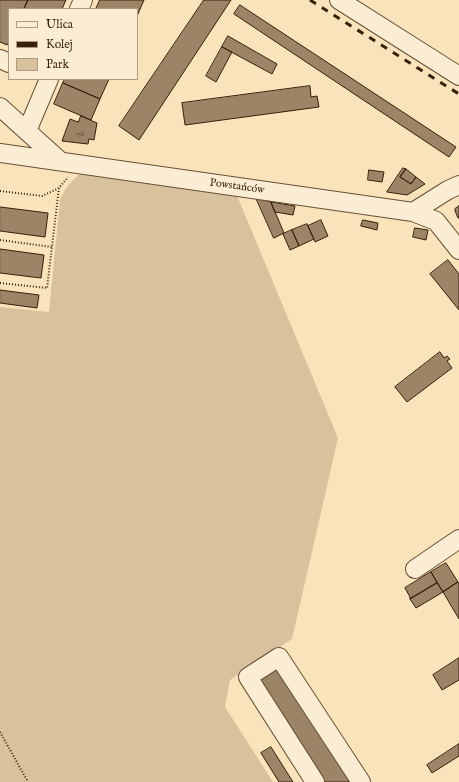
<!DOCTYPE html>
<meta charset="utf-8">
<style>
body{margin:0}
#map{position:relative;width:459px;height:782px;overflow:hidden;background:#f8e3bb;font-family:"IM FELL English",serif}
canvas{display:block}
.legend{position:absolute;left:8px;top:8px;width:130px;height:72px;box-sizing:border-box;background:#faedd3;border:1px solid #ac9b82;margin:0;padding:5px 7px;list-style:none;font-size:12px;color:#371f09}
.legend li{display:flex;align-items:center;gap:8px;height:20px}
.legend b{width:20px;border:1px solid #ac9b82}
</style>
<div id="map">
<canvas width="459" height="782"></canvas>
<ul class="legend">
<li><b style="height:5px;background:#faedd3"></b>Ulica</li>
<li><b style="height:5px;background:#371f09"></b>Kolej</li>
<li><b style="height:11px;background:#d7c29d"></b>Park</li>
</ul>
</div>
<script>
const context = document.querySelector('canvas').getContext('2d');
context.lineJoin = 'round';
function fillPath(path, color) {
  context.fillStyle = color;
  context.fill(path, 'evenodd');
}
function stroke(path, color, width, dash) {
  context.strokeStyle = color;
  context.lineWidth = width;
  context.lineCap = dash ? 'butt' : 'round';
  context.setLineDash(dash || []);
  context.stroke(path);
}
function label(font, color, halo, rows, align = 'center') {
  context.font = font + ' "IM FELL English",serif';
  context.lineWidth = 3.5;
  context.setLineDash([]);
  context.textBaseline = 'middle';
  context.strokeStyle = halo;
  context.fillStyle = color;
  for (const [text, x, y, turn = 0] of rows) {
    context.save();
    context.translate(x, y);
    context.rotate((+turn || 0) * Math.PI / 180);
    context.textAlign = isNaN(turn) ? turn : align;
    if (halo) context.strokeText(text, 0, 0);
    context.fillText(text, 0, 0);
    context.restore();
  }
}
const green = new Path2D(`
 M85,170L235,191L338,438L292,639L230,680L225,707L273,782H0V307L49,312L60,200C66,186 73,179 85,170Z`);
const building = new Path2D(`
 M0,0H28L24,9H9V42L7,45L0,42Z
 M28,0H66L62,9H24Z
 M100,0H144L137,16V9H96Z
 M204,0H231L139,140L119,126Z
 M240,5L456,147L449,157L234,14Z
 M228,36L277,64L272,74L222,47Z
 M222,47L232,52L216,82L206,76Z
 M65,79H109L100,99L63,83Z
 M63,83L100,99L91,120L54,104Z
 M310,86L311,97L317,96L319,107L185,125L182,103Z
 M81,116L97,123L94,140L89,139L88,144L62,141L70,119L78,122Z
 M403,168L406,169L400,177L411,184L416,177L425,184L407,195L387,192Z
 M406,169L416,177L411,184L400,177Z
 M369,170L384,172L382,182L368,180Z
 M256,198L271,202L284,233L274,238Z
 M271,202L295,206L293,215L275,212Z
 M459,206V218H458L455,211V209Z
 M0,207L48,213L45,237L0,231Z
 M321,220L328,236L315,242L308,226Z
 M363,220L378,223L377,230L361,226Z
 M307,224L314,239L299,246L292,230Z
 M415,228L428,230L426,240L413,237Z
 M292,230L299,246L290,250L283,234Z
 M0,249L44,255L41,278L0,273Z
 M448,260L459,274V310L430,274Z
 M0,290L39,295L37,308L0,303Z
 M440,352L444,358L447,356L450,359L447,361L452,368L407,402L395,387Z
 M446,563L458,582L443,592L431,572Z
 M431,572L437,583L410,599V597L405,588Z
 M458,582L459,584V619L443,592Z
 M437,583L443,592L416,608L410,599Z
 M459,658V680L442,690L433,675Z
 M275,666L350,782H323L256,678Z
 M459,744V756L432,773L427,765Z
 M271,747L293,782H279L261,753Z`);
const path = new Path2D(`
 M0,191L42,196L59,188L68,177
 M0,240L52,247
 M0,283L47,288L59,188
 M0,732L28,782`);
const minor = new Path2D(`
 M339,0L459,76
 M79,9L83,0
 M0,59L9,63
 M0,107L60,161
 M27,131L49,79
 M0,153L413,212L436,221L459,250
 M413,212L448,190L459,185
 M415,569L459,539
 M315,782L248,677L279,657L361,782`);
const rail = new Path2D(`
 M310,0L459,94`);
const numberNames = [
 ["70",80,134]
];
const streetNames = [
 ["Powstańców",237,187,8]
];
fillPath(green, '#d7c29d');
fillPath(building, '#9b8566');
stroke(building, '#371f09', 1);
stroke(minor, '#675036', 20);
stroke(path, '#371f09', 2, [1, 2]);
stroke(minor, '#faedd3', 18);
stroke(rail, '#371f09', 3, [7, 7]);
label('9px', '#503820', null, numberNames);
label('11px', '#371f09', '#faedd3', streetNames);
</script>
